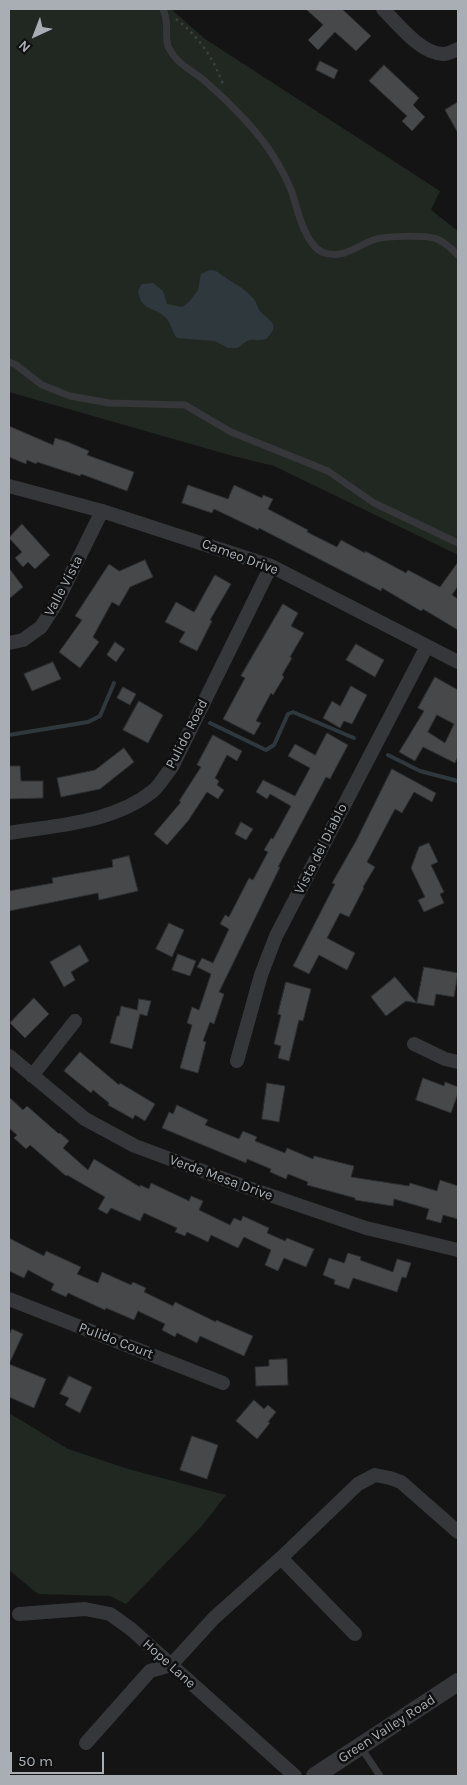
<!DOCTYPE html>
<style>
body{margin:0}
#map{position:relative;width:467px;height:1785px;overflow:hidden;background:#141415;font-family:Karla,sans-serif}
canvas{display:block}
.frame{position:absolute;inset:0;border:10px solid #a8aeb4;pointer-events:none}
.north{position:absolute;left:10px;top:10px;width:50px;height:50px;-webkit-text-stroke:4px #0f0f10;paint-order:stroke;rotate:223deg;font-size:14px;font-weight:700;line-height:20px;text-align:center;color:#a8aeb4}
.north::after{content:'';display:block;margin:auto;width:18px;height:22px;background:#a8aeb4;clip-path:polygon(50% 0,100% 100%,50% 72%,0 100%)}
.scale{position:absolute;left:10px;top:1752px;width:94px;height:22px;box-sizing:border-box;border:2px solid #a8aeb4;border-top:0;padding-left:6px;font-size:15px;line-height:18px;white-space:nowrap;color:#a8aeb4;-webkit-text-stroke:4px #0f0f10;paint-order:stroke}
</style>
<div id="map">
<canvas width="467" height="1785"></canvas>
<div class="frame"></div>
<div class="north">N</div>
<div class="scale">50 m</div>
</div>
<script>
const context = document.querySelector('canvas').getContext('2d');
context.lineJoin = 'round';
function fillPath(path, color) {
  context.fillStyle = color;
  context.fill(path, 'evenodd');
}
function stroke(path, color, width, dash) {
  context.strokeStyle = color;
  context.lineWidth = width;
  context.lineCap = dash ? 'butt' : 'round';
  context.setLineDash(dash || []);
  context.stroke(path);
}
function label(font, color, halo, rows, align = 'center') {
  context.font = font + ' Karla,sans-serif';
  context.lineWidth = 5;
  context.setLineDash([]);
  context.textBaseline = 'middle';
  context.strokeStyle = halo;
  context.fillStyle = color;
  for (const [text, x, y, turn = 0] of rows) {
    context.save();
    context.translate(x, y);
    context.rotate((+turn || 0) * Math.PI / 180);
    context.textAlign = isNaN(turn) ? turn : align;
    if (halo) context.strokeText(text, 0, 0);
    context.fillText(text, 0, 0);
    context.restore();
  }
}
const green = new Path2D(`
 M9,9H171L205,39L440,191L431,210L458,231V555L274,466L233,456L9,392Z
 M9,1413L68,1449L128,1469L226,1495L202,1526L126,1604L110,1596L38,1594L9,1570Z`);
const water = new Path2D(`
 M210,270L216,271C227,280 242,286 252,297C256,301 257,306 260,311C269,322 282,323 266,339C249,343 254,334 238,348H228L215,341L177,338C172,332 171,322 165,317C155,307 141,311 138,291L142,284L153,283L163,291L167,304L182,307L190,301L198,290L201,274Z`);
const stream = new Path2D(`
 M210,723L266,750L274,745L288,714L293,712L354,738
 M9,735L88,722L100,716L114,683
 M388,755L420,771L458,781`);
const building = new Path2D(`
 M306,9H342L371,36L356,51L335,32L318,50L308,40L323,25Z
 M320,61L338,70L334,79L316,70Z
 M384,65L419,98L413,105L425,117L412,131L402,121L407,116L369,81Z
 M458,102V133L445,110Z
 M9,426L53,445L55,438L68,442L89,451L87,455L134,472L127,491L81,474L80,476L37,462L36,464L27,460L26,464L9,457Z
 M188,485L228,499L234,485L262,498L263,495L273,499L268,509L308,530L307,532L337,547L341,540L365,553V551L406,573L408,570L440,587L458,562V586L452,595L458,599V630L423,609L421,611L382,588L381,591L259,528L258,530L214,509L212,513L182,503Z
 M22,524L50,555L35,569L28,562L23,567L15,558L22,552L9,538Z
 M145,560L153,577L130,587L119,606L112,602L93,637L99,642L80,668L59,652L82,620L75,616L109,564L119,571Z
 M9,568L23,587L9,599Z
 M215,575L231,584L210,620L212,621L197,651L179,642L185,632L165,622L176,602L194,612Z
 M283,604L298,613L291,626L304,633L290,657L292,658L282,675L284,677L273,695L271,693L256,721L261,723L254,735L223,719L245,678L241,676Z
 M115,642L125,649L116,662L107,655Z
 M356,644L384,660L375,677L346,660Z
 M53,662L61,679L32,691L24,674Z
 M435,677L458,690V756L455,763L423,747L415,761L399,752L424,711L418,708ZM437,715L454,724L445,743L428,732Z
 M351,686L367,695L352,724L344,721L340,728L323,718L332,701L340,706Z
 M123,687L136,694L130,705L117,698Z
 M139,701L163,715L148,743L123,730Z
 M327,733L348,745L330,779L326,777L278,867H280L219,992L224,994L214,1024L210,1022L203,1041L206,1042L198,1073L180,1068L192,1025L187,1023L192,1007L199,1010L211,974L197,967L202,958L213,963L229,929L220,924L225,915L229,917L249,878L253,880L268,852L264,850L271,838L273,839L291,806L270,794L267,799L256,792L263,780L295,796L310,768L288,756L295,744L315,755Z
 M213,735L242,751L237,761L227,755L215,778L219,781L217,785L224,790L218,799L207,792L188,821L167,845L154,834L181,802L179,801L201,767L197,765Z
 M124,748L134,762L100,789L61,797L57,778L95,770Z
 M9,766H20L21,781H43V798L9,799Z
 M392,769L436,793L432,802L414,792L402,813L395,809L367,862L375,867L363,887L364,888L349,917L340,913L327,938L355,953L347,970L319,955L309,974L293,966L335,884L332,883L356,841Z
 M241,822L253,829L246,840L235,834Z
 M429,843L438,862L431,865L444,892L440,894L444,903L424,912L418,900L425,897L411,868L419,847Z
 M129,856L138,891L99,900L98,893L9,911V891L53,883L52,878L113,867L112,860Z
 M169,923L184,930L172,957L156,949Z
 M80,945L89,961L71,972L75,980L64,987L50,962Z
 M178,954L196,961L190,976L172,970Z
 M424,967L458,973L454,997L436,994L434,1006L417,1003Z
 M395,977L417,1003L406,1001L386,1016L371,997Z
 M286,982L311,989L303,1021L299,1020L289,1061L278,1058L281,1046L274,1044L281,1015L278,1014Z
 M34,998L49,1014L25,1038L10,1023Z
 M139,999L151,1001L147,1016L140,1014L132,1049L110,1043L117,1016H119L121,1006L137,1010Z
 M80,1052L119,1085L120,1083L155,1104L145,1121L135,1115L133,1119L108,1105L109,1103L93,1090L91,1093L64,1071Z
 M423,1078L444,1086L445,1082L458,1087V1093L451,1113L416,1100Z
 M267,1083L285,1086L279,1122L262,1119Z
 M9,1097L23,1110L27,1106L59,1134L60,1133L69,1141L63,1148L88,1170L94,1159L140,1187V1185L149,1189L151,1183L189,1201L191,1196L203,1201L199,1210L230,1225L234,1218L241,1221L243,1216L269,1228L267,1233L285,1241L287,1238L314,1249L306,1267L284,1258L278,1271L265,1265L271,1250L244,1237L238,1248L211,1235L208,1242L187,1232L185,1236L175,1232L177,1228L144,1213L140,1221L111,1208L107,1214L98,1209L105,1197L67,1175L66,1176L30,1145L26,1149L14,1138L17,1135L9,1128Z
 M177,1105L208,1120L205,1125L239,1139L243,1131L257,1137L255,1141L285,1153L287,1148L313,1159L314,1156L354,1166L351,1177L409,1186L410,1183L437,1191L440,1180L458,1186V1219L443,1215L441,1223L426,1219L429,1209L394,1199L393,1206L355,1200V1198L307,1185L308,1182L288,1174L286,1179L270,1172L271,1169L247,1159L246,1163L162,1128L169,1112L173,1114Z
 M9,1238L44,1256L46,1251L81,1267L77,1274L98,1283L102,1272L131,1285L133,1282L146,1288L144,1292L173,1306L175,1302L216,1322V1320L253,1336L244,1356L200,1336L197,1343L177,1333L175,1337L162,1330L165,1324L138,1311L134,1320L106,1308L105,1310L68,1293L66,1297L51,1290L54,1284L28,1270L24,1278L9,1271Z
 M348,1253L361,1257L360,1260L393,1272L397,1259L411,1263L406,1278L402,1277L397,1292L353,1278L349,1289L334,1284L335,1280L323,1275L329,1258L344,1263Z
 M12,1329L23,1334L9,1364L46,1379L34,1408L9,1397V1335Z
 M287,1359L288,1385L256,1386L255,1367L269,1366V1360Z
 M69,1376L92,1387L80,1413L65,1405L69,1398L60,1394Z
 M254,1400L264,1409L268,1405L276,1412L268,1422L270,1423L257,1439L236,1421Z
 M192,1436L218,1445L207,1479L180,1470Z`);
const path = new Path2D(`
 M176,19C198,36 213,57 223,84`);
const service = new Path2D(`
 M163,9C170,24 164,33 168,46C169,49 172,53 174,56C182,67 196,73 206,82C229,102 262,135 277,162C283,172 288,182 292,192C297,209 305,244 322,252C342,261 359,244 376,239C387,236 427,235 437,239C444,242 452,249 458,255
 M9,362L16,365L42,385L70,396L109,403L185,405L231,432L328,471L374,503L458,543
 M360,1746L380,1776`);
const minor = new Path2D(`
 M383,9C397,23 421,54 443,54C448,54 454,51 458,49
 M9,486L102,511L271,566L458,662
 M9,643L23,640L41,627L56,604L102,511
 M9,833C57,825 113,823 153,791C160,785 166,774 172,767L271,566
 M414,1044L445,1059L458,1062
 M9,1056L85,1119L135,1146L243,1186L366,1228L458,1250
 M237,1061L261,975L276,936L427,646
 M32,1076L75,1021
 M9,1299L223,1383
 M281,1558L355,1634
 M19,1614L85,1609L110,1614L131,1629L295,1776
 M86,1743L150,1671L171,1665L214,1618L281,1558L358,1484L375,1475L390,1478L401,1482L458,1532`);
const tertiary = new Path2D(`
 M315,1776L458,1682`);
const streetNames = [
 ["Cameo Drive",240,557,20],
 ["Valle Vista",64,586,-62],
 ["Pulido Road",187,734,-63],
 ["Vista del Diablo",321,849,-63],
 ["Verde Mesa Drive",221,1178,20],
 ["Pulido Court",116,1341,21],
 ["Hope Lane",169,1664,42],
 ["Green Valley Road",387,1729,-33]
];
fillPath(green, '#212821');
fillPath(water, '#2f393d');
stroke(stream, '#2f393d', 4);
fillPath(building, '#46484a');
stroke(building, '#2e2f31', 1);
stroke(path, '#3c3e41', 2.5, [2.5, 4]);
stroke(service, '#36373a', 7);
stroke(minor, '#36373a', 14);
stroke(tertiary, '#36373a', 18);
label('14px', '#a8aeb4', '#0f0f10', streetNames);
</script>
